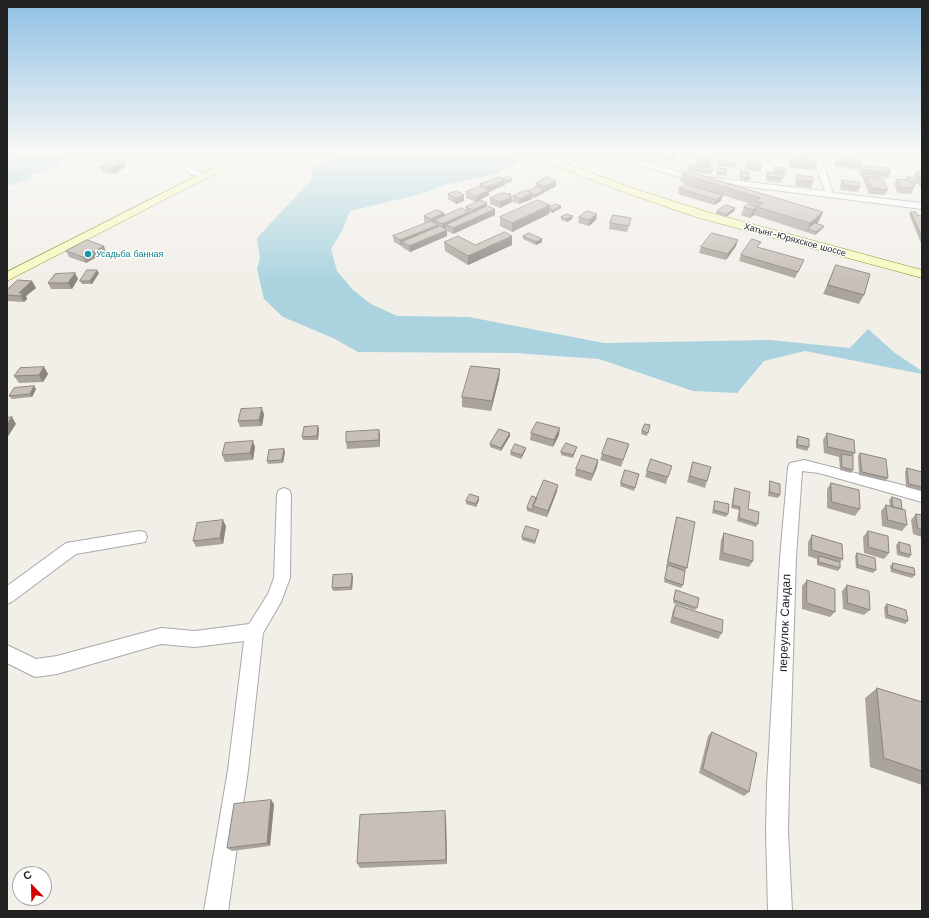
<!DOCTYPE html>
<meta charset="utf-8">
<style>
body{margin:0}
#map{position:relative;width:929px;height:918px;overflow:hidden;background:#f2efe9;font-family:"Work Sans",sans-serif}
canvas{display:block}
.frame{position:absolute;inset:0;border:8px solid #222;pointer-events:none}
.north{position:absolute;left:12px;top:866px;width:40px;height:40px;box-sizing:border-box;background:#fff;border:1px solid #a7a7a7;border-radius:50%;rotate:337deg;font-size:11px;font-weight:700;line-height:16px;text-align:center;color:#222}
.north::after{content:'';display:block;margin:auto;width:14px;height:18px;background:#d40000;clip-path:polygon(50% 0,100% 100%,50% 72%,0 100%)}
</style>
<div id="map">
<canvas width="929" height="918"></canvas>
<div class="frame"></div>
<div class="north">С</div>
</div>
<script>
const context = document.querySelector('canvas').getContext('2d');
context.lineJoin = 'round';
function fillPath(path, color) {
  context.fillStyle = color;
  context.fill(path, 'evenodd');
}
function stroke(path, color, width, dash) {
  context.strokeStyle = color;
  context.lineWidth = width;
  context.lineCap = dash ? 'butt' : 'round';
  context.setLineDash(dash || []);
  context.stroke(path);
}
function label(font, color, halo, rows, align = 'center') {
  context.font = font + ' "Work Sans",sans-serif';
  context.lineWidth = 3;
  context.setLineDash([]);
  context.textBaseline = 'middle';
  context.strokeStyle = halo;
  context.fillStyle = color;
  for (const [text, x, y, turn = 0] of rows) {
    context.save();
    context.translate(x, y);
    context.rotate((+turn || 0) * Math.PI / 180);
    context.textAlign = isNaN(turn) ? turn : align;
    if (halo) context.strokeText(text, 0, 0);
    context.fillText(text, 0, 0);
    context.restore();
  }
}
const water = new Path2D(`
 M20,154H79L73,158L68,159L69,161L55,164L59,165V167L37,173H30L32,176L29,179L7,186V161Z
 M344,154H503L513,158L518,162L497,174L448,184L421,194L350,211L342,231L331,249L337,271L353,290L371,304L397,316L469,317L604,343L770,340L850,348L868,329L895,353L922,371V374L805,351L764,361L737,393L693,391L599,359L515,353L358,352L333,338L283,317L264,299L257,269L260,258L257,238L311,180L313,168Z`);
const street = new Path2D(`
 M172,154H181L180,155L196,170L209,176L205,178L190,174L172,157Z
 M582,154H595L558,166L554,164Z
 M612,154H623L689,175L825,191L813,158L817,156L821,158L833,193L922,203V209L688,179L627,162Z
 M804,460L922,490V502L819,473L802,471L796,558L789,785L788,831L792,911H768L766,831L767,785L780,558L788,467L790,463Z
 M284,488L289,490L291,494L290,578L281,602L263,633L248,770L228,911H204L228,770L244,641L195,647L161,644L57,674L35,677L7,663V645L36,659L57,656L161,628L195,631L249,624L268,594L274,578L277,494L279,490Z
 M139,531L145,532L147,537L145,542L76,554L13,601L7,604V586L66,543Z`);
const secondary = new Path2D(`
 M240,154H253L7,281V272Z
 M528,154H543L626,186L704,211L922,270V278L696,217L618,190L529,156Z`);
const wall = new Path2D(`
 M633,154H645L644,158L632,157Z
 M648,154L675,157L674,160L647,157Z
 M724,154H733V155Z
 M740,154H755L754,157L751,156L750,158L741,155Z
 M794,154H810L808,160L795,158Z
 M833,154H850L861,164L859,170L835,166V158L836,155Z
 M861,154H876L875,156Z
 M713,157L710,168L712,171L711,174L701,173L703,168L700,173L688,171V168L694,165L696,158Z
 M790,158L816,165L814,170L789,168L788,163Z
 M718,160L736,165V168L718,166Z
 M124,161L126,166L114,174L103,172L100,167Z
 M750,161L762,166L760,171L759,172L744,169L746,163H749Z
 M861,165L891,173L888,178L875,177L888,190L885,195L869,194L862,177V176H861L859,171Z
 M775,167L786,172L784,177H783L781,183L766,181V177L768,172H773Z
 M718,168L726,174V176L716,175Z
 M741,171L750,178L749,181L740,180V174Z
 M917,171H922V190L919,185V184H918L914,176Z
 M682,174L823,212L819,221L817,223L824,226L823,228L815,235L806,232L807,231L806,232L754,215L750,218L741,215L744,207L754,205L722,195L721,201L714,205L678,194L679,188L686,184L680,182Z
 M797,175L813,182L811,188L796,186L795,180Z
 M907,177L917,183L915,186H912L914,188L911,194L898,193L894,184L897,179L906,180Z
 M503,179H512V181L505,184V185L489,192V195L476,202L466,198V192L480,186V184Z
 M842,180L860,187L858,192L841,190L840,186Z
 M536,183L556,186L545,192H544V193L534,198L532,197V199L519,204L512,202L513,196L528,191L535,188Z
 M448,194L464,201L456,204L448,199Z
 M511,194V196L512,197V202L500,208L490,204V198Z
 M487,203V206L495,215L453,234L447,231V236L410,252L403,248L402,246H401L394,242L393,236L427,223L424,222V216L444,213L445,216L466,210V207Z
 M561,206V208L552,213L549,212V214L512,232L500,226V217L550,207Z
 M735,208L734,211L726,217L716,214L717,211Z
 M911,212L917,215L922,216V243H921L909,214Z
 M561,217L572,219L567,222L561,220Z
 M579,217L596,220L589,226L578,223Z
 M610,223H630L627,232L609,229Z
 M512,236V245L468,265L445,251L444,242L475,245Z
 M523,236L542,239V242L536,245L523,239Z
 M736,246L726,260L699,253L701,247Z
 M66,251L106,252L86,263L69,257Z
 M741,255L804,260L795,278L739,261Z
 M836,265L864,295L859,304L823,294Z
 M75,273L78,279L72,289H51L48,283Z
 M99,273L92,284H82L80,281Z
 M32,281L36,288L26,296L27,299L24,302L7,301V290Z
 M44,367L48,374L43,382L19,383L14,376Z
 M500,369L499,379L491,411L462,407V397Z
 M34,386L36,389L32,397L12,399L9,396Z
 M264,414L262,426L240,427L238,421Z
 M645,424L650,425L647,436L641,434Z
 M319,429L318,440H303L302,437Z
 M379,430L380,436V447L347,449L346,442Z
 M510,433V436L501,451L490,447V444Z
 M531,433L559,435L553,447L530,440Z
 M827,433L855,453L853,456V470L851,473L840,470L839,457L824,453L823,440Z
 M798,436L809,447L807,451L796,448V440Z
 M255,447L253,460L225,462L222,455Z
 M526,448L525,451L521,459L510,455L511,452Z
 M576,450L573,458L561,455V452Z
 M627,450L621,467L600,460L602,454Z
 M285,452L283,463L268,464L267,461Z
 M860,453L888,478L885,481L859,475L858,456Z
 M651,459L668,477L666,484L645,477Z
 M598,460L597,467L591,481L575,476L576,469Z
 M693,462L707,481L705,488L687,482L691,468Z
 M907,468L922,487L921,491L906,487L905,472Z
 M625,470L639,474L634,491L620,486Z
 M770,481L780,495L778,498L768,496L769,485Z
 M831,483L860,509L855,516L827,508V489Z
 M735,488L758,524L756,527L737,521L739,510L731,508L734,492Z
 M557,491L547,517L527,511V508L537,498Z
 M892,497L902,509L907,525L902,531L882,526L881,511L886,505L890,506L889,500Z
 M479,500L476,507L466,504V501Z
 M715,501L728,514L726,517L712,513L714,504Z
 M916,514L922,515V537L913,534L911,520Z
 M677,517L687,568L685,571L683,585L681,588L664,582L667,568H666L675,523Z
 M226,526L223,544L196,547L193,541Z
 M539,530L535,544L522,540V537Z
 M868,531L889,553L884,559L864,553L863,537Z
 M724,533L753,561L749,567L719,560L721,540Z
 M812,535L843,559L840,562V568L838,571L817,565V559L808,556V542Z
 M899,542L911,555L909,558L897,555L896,545Z
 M857,553L876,570L873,573L856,568L855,556Z
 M893,563L915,575L912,578L891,572L890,566Z
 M353,577L352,590L333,591L332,588Z
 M807,580L835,612L830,617L802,609V586Z
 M847,585L870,610L864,615L843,609L842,591Z
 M676,590L697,608L695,610L673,603L675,593Z
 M887,604L908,621L905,624L885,618L884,607Z
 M676,605L722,633L718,639L670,623L673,610Z
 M877,688L922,702V785L870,767L865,698Z
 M712,732L749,792L744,796L699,773L708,736Z
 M271,800L274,804L270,846L232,851L227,848Z
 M446,817L447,864L360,868L357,863Z`);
const shadedWall = new Path2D(`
 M124,161L126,166L114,174L111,168Z
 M761,166H762L760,171L759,172Z
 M512,179V181L506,184V181Z
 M505,180V185L489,192V195L476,202V196L486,191L487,187Z
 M556,181V186L545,192V186Z
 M544,190V193L534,198V195Z
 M532,193V199L519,204L520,199Z
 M511,194V197H512V202L500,208V202Z
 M464,195V201L456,204L455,198Z
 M723,195L721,201L714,205L716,200Z
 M487,203V209L473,216V210Z
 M550,205L549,214L512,232V223Z
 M561,206V208L552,213V210Z
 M757,207L754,215L750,218L753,210Z
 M735,208L734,211L726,217V215Z
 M495,209V215L453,234V228Z
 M469,212V217L446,225V228L443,229L442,224Z
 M823,212L819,221L809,230L808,229L806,232L810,223Z
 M444,213L445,219L435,220V223L432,225L431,219Z
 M597,214L596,220L589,226V220Z
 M573,216L572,219L567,222V219Z
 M438,225V231L402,242V246H401L400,240Z
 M824,226L823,228L815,235L816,232Z
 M447,230V236L410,252L409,246Z
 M512,236V245L468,265V256Z
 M542,239V242L536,245V242Z
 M738,240L736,246L726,260L728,254Z
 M104,246L106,252L86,263L83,257Z
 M97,270L99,273L92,284L90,281Z
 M75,273L78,279L72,289L68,283Z
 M32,281L36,288L26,296L27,299L24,302L19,293Z
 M44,367L48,374L43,382L39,375Z
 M500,369L499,379L491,411L492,401Z
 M34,386L36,389L32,397L30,394Z
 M262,408L264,414L262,426L259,420Z
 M12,417L16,424L7,438V424Z
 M318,426L319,429L318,440L317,436Z
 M560,428L559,435L553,447L554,440Z
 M379,430L380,436V447L379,440Z
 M510,433V436L501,451V448Z
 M253,441L255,447L253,460L250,453Z
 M526,448L525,451L521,459L522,455Z
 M284,449L285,452L283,463L282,460Z
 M598,460L597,467L591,481L593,474Z
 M558,485L557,491L547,517L548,511Z
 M479,497V500L476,507V504Z
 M223,520L226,526L223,544L220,538Z
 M352,574L353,577L352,590L351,587Z
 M271,800L274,804L270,846L267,843Z
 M445,811L446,817L447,864L446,860Z`);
const building = new Path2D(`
 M634,154H645V155Z
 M648,154H675V157L648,155Z
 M837,154H850L860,156L861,164L837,161Z
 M697,155L713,157L711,161L699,159L696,158Z
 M790,158L815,160L816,165L791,162Z
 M113,160L124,161L111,168L100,167Z
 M718,160L736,162V165L718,163Z
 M750,161L761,162L762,166H761L746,163H750Z
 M690,164L703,167L701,170L688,168Z
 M861,165L888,168L891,173L864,170Z
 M704,167L713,168L712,172L702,170Z
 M775,167L786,168V172L775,170Z
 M718,168L727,169L726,174L717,172Z
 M687,171L823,212L810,223L757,207L762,203L756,201L760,198L682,174Z
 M741,171L749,172L750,178L741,177Z
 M917,171H922V178H921Z
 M768,172L783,174V178L767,176Z
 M863,174L874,175L875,178L867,177L866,180Z
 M797,175L813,177V182L798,180Z
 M499,177L505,180L487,187L480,184Z
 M508,177L512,179L506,181L505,180L503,179Z
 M547,177L556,181L545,186L536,183Z
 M867,177L883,179L888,190L872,188Z
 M907,177L914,178L917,183L910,182Z
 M897,179L909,180L914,188L901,187Z
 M842,180L859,182L860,187L844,185Z
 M686,184L723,195L716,200L679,188Z
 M480,186L489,190L476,196L466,192Z
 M537,187L544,190L534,195L532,194V193L528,191Z
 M526,190L532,193L520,199L513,196Z
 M457,191L464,195L455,198L448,194Z
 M502,193L511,194L509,195L512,197L500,202L490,198Z
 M480,200L487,203L473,210L466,207Z
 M538,200L550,205L512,223L500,217Z
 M556,204L561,206L552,210L550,209V207Z
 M749,204L757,207L753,210L744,207Z
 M726,205L735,208L726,215L717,211Z
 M487,206L495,209L453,228L446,225Z
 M462,208L469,212L442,224L435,220Z
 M437,210L444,213L431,219L424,216Z
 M587,211L597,214L589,220L579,217Z
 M911,212H916L917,215L922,216V237Z
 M567,214L573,216L567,219L561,217Z
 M613,215L631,218L629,226L610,223Z
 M431,221L438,225L400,240L393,236Z
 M815,223L824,226L816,232L808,229Z
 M440,226L447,230L409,246L402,242Z
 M505,232L512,236L468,256L444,242L458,236L475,245Z
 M529,233L542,239L536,242L523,236Z
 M712,233L738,240L728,254L701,247Z
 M752,239L761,242L757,247L804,260L798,272L741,255Z
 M87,240L104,246L83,257L66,251Z
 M836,265L870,274L864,295L828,285Z
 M87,270H97L90,281H80Z
 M75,273L68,283H48L55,274Z
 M18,280L32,281L19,293H24L20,296L7,295V290Z
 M471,366L500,369L492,401L462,397Z
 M44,367L39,375L14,376L20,368Z
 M34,386L30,394L9,396L14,388Z
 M262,408L259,420L238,421L241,409Z
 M12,417L7,424V418Z
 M537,422L560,428L554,440L531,433Z
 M645,424L650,425L648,433L642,431Z
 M318,426L317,436L302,437L304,427Z
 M499,429L510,433L501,448L490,444Z
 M379,430V440L346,442V432Z
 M827,433L854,440L855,453L828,447Z
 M798,436L809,439V447L798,445Z
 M608,438L629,444L623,460L602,454Z
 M253,441L250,453L222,455L225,443Z
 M566,443L577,447L573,455L561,452Z
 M515,444L526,448L522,455L511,452Z
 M284,449L282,460L267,461L269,450Z
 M860,453L886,459L888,478L862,472Z
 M842,454L853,456V470L842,467Z
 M582,455L598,460L593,474L576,469Z
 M651,459L672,466L668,477L647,471Z
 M693,462L711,467L707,481L690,476Z
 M907,468L922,472V487L909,484Z
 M625,470L639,474L635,488L621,483Z
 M544,480L558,485L548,511L533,506Z
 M770,481L780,484V495L770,492Z
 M831,483L859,490L860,509L832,502Z
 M735,488L750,492L748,509L759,512L758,524L739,518L740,507L733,505Z
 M470,494L479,497L476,504L466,501Z
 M532,496L537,498L533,506V510L527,508Z
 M892,497L901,500L902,509L893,507Z
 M715,501L729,504L728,514L714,510Z
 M886,505L905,510L907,525L888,520Z
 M916,514L922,515V529L918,528Z
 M677,517L695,522L687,568L668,562Z
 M223,520L220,538L193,541L197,523Z
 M526,526L539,530L535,541L522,537Z
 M868,531L888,536L889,553L869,547Z
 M724,533L753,541V561L723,553Z
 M812,535L842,544L843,559L812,550Z
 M899,542L910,545L911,555L900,552Z
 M857,553L875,558L876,570L858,565Z
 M819,556L840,562V568L819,562Z
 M893,563L914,568L915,575L893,569Z
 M668,565L685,571L683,585L665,579Z
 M352,574L351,587L332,588L333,575Z
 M807,580L835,589V612L807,603Z
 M847,585L869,591L870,610L848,603Z
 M676,590L699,598L697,608L674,600Z
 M887,604L906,610L908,621L888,615Z
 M676,605L723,620L722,633L673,617Z
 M877,688L922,702V771L884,758Z
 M712,732L757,753L749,792L703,769Z
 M271,800L267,843L227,848L234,804Z
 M445,811L446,860L357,863L360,815Z`);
const markers = [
 [88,254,4,"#0f9aa8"]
];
const farStreetnames = [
 ["Хатынг-Юряхское шоссе",795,240,15]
];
const farCulturenames = [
 ["Усадьба банная",96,254]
];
const nearStreetnames = [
 ["переулок Сандал",785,623,-88]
];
fillPath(water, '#aad3df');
stroke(street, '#a9a9a9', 2);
stroke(secondary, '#707d05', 1);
fillPath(street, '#fff');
fillPath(secondary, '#f7fabf');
fillPath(wall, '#aba49e');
fillPath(shadedWall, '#8b8681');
fillPath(building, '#c7bfb8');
stroke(building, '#8b8681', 1);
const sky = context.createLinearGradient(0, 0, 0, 283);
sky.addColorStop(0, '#8fc0e4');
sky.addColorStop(0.54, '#f9f8f5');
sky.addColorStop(1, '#f9f8f500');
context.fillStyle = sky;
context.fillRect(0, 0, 929, 283);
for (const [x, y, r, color] of markers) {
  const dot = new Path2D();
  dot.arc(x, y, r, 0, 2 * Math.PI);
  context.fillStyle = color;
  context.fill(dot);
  stroke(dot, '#fff', 1.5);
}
label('9px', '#222', '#fff', farStreetnames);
label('9px', '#0d838f', '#fff', farCulturenames, 'left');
label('12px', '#222', '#fff', nearStreetnames);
</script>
